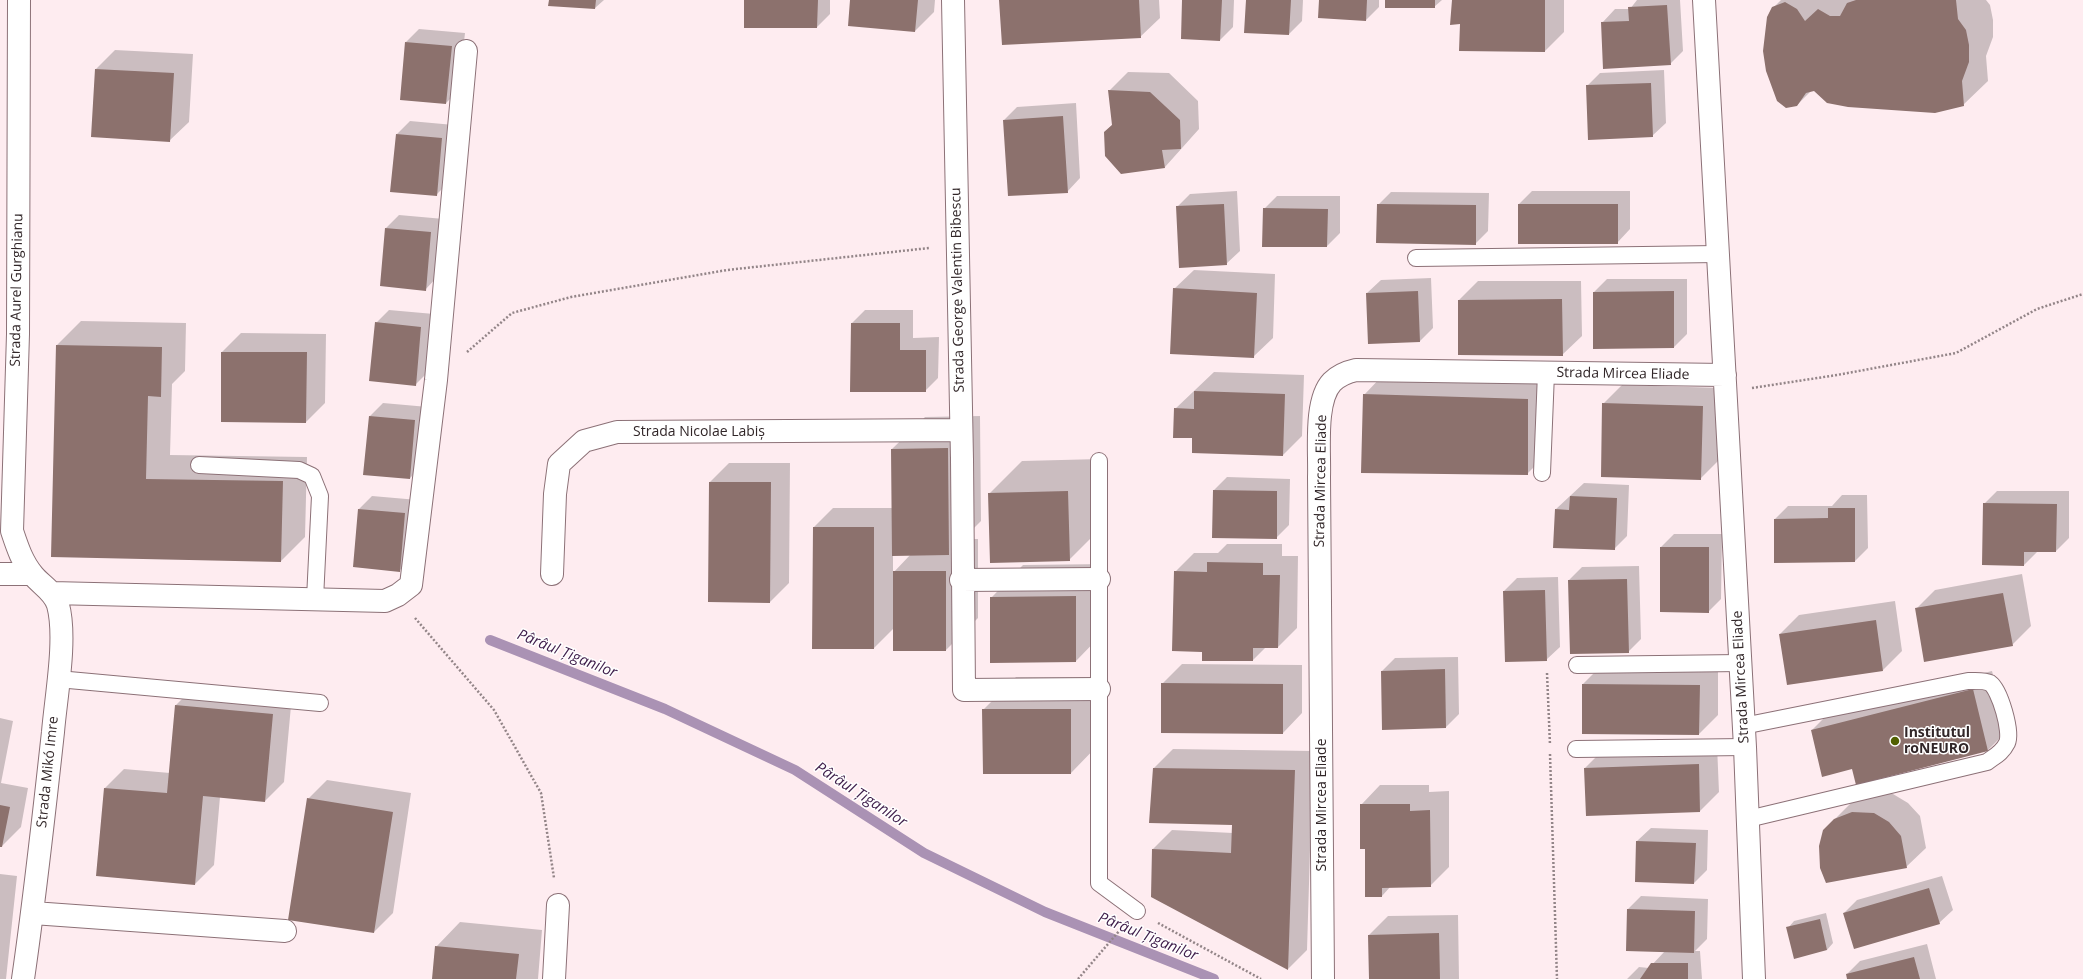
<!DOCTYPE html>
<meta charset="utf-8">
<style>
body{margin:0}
canvas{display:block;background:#feecf0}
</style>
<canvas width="2083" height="979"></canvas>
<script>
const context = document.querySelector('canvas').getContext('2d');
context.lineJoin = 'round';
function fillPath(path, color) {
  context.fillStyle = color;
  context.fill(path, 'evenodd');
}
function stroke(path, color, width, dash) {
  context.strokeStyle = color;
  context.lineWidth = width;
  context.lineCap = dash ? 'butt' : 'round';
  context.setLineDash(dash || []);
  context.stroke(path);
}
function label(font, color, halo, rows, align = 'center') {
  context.font = font + ' "Open Sans",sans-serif';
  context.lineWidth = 3;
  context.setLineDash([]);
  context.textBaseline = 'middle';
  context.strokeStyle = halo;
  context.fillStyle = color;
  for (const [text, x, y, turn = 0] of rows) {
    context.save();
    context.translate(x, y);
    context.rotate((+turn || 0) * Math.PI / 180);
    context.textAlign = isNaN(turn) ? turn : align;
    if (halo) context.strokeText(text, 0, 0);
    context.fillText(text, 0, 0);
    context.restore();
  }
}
const shadow = new Path2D(`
 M550,0H604L595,8L549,5Z
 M745,0H830V14L817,27Z
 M851,0H935L934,12L915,31Z
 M1000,0H1159L1160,18L1140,37Z
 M1183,0H1234L1233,27L1220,40Z
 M1247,0H1303L1302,21L1289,34Z
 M1320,0H1379V7L1366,20Z
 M1386,0H1442L1434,7Z
 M1453,0H1564V32L1545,51L1461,23Z
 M1637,0H1680L1683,51L1670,64L1602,23L1615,9H1630Z
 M1781,0H1986L1990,5L1993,20V37L1986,56L1988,81L1963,105L1814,90L1811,91L1797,105L1773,8Z
 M419,29L465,33L459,90L446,103L406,42Z
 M115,50L193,54L189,122L169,141L96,69Z
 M1664,70L1666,123L1652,136L1587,86L1600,73Z
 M1128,72L1169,73L1198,101L1199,129L1165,167L1105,132L1113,124L1109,91Z
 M1076,103L1080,178L1067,192L1004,120L1017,107Z
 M410,121L454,125L449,182L436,195L397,134Z
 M1237,191L1240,251L1226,264L1177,207L1190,194Z
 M1532,191H1630V229L1617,243H1519V204Z
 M1391,192L1489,193L1488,231L1475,244L1378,205Z
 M1277,196H1340V233L1327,246L1264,209Z
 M399,215L444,219L438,276L425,290L386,228Z
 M1194,270L1275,274L1273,338L1253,357L1174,289Z
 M1431,278L1433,328L1420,341L1369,343L1367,293L1381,280Z
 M1607,279H1687V334L1674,347L1594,292Z
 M1478,281H1581L1582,336L1562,355L1459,300Z
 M389,310L434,314L429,371L416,384L376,323Z
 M865,310H913V338L939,337L938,378L925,391H851L852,323Z
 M81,321L186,323L185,371L172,384L170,455L307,457L305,537L281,561L52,556L57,345Z
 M241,333L326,334L325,403L306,422L222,352Z
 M1214,372L1304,375L1302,436L1283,455L1193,437L1175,409Z
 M1383,375L1547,381L1546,455L1527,474L1364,395Z
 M1622,385L1722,388L1719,460L1700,479L1603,404Z
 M383,403L428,407L423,465L410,478L364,474L370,416Z
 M980,416L981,521L963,539H978V618L946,650L894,628L874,648L814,527L833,508H893L892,449L925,417ZM893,554H911L893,573Z
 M1100,459L1102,527L1069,560L989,494L1022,461Z
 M729,463H790L789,583L770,602L709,601L710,482Z
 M1227,477L1290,479L1289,525L1276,538L1214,490Z
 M1584,483L1629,485L1627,536L1614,549L1556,509Z
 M1997,491H2069V538L2056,551L2037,552L2024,565L1984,504Z
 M1842,495H1867L1868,548L1855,561L1775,519L1788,506H1832Z
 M372,496L418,500L412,558L399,571L359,509Z
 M1674,534H1722L1721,599L1708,612L1661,611V547Z
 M1227,544H1282V556H1298L1297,628L1278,647H1266L1253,660L1203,651L1175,572L1194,553H1218Z
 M1108,564V628L1076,661L991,598L1023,565Z
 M1639,566L1641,639L1628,652L1569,580L1582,567Z
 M2022,574L2031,626L2012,645L1916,609L1935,590Z
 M1558,577L1560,647L1546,660L1504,591L1517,578Z
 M1895,601L1902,651L1883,670L1780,634L1799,615Z
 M1458,657L1459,714L1446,727L1383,729L1382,671L1395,658Z
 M1182,664L1302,665V713L1283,733L1162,684Z
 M1602,665L1718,666V715L1699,734L1583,684Z
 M1992,671L2007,731L1988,750L1852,768L1812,730L1831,711Z
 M1016,677H1103V740L1071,773L983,710Z
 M195,686L292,695L284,782L265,801L220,797L214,865L195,884L97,875L105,788L124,769L170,773L176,705Z
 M0,718L13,721L1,783L28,788L21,827L2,846H0Z
 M1717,745L1719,792L1700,811L1585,768L1604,749Z
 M1173,749L1313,751L1307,950L1288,969L1152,897L1153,849L1172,830L1233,833V824L1154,768Z
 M327,780L411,793L393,913L374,932L308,799Z
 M1380,785H1429V792L1449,791V867L1430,886H1391L1382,896L1366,848L1361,805Z
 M1872,793L1893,794L1908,803L1920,816L1926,848L1906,867L1834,820L1854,800Z
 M1651,828L1708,830L1707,870L1694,883L1636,881L1637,841Z
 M0,874L17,876L6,979H0Z
 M1942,876L1953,910L1939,923L1844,913L1857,900Z
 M1641,896L1708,899L1707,939L1695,951H1700L1702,979H1627L1639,967L1649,968L1665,951L1628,909Z
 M1826,913L1833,943L1827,950L1788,928L1794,921Z
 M1458,915L1459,979H1370L1369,935L1388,916Z
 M460,922L542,930L538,979H433L436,947Z
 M1927,944L1936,979H1848L1847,974L1860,961Z`);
const stream = new Path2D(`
 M490,640L665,709L795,770L924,853L1045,912L1214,979`);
const building = new Path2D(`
 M549,0H596L595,9L548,6Z
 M744,0H818L817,28H744Z
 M850,0H918L915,32L848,26Z
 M999,0H1139L1141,38L1002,45Z
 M1182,0H1222L1220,41L1181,39Z
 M1246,0H1291L1289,35L1244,33Z
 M1319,0H1367L1366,21L1318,18Z
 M1385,0H1435V8H1385Z
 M1452,0H1545V52L1459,51L1460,24L1450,25Z
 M1856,0H1956L1958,19L1966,30L1969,45V62L1962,81L1964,106L1935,113L1848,107L1827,103L1814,91L1806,93L1797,106L1786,108L1777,101L1766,71L1763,51L1767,17L1772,7L1785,2L1797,9L1805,21L1818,9L1830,16H1840L1847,3Z
 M1667,5L1671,65L1603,69L1601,22L1629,21L1628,7Z
 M405,42L452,46L446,104L400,100Z
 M95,69L174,73L170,142L91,137Z
 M1651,83L1653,137L1588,140L1586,85Z
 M1108,90L1150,92L1180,120L1181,149L1162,150L1165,168L1121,174L1105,156L1104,132L1112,125Z
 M1063,116L1068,193L1008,196L1003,120Z
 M396,134L442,138L437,196L390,192Z
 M1224,204L1227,265L1179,268L1176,206Z
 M1377,204L1476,205V245L1376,243Z
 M1518,204H1618V244H1518Z
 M1263,208L1328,209L1327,247H1262Z
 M385,228L431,232L426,291L380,286Z
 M1173,288L1257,293L1254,358L1170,354Z
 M1418,291L1420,342L1368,344L1366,293Z
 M1674,291V348L1593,349V292Z
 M1562,299L1563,356L1458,355V300Z
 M375,322L421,327L416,386L369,381Z
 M851,323H900V350H926V392H850Z
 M56,345L162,347L161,397L148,396L146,479L283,481L281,562L51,557Z
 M221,352H307L306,423L221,422Z
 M1194,391L1285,394L1283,456L1192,453V438H1173L1174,408L1194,409Z
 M1363,394L1528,399V475L1361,473Z
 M1602,403L1703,406L1701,480L1601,477Z
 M369,416L415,420L410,479L363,475Z
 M948,448L949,555L892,556L891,449Z
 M709,482H771L770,603L708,602Z
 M1213,490L1277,491V539L1212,538Z
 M1068,491L1070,561L990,563L988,493Z
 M1570,496L1617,498L1615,550L1553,548L1555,509L1569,510Z
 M1983,503L2057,504L2056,552H2024V566L1982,565Z
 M1828,508H1855V562L1774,563V519L1828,518Z
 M358,509L405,513L400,572L353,567Z
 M813,527H874V649H812Z
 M1660,547H1709V613L1660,612Z
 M1207,562L1263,563V575H1280L1278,648H1253V661H1202V652L1172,651L1174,571L1207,572Z
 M893,571H946V651H893Z
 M1627,579L1629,653L1570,654L1568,580Z
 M1545,590L1547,661L1505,662L1503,591Z
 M2003,593L2013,646L1924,662L1915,608Z
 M1076,596V662L990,663V597Z
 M1876,620L1883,671L1787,685L1779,634Z
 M1445,669L1446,728L1382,730L1381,671Z
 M1161,683L1283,684V734L1161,733Z
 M1582,684L1700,685L1699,735L1582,734Z
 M1973,689L1988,751L1856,785L1852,769L1822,777L1811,730Z
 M175,705L273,714L265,802L203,796L195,885L96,876L104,788L167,793Z
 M982,709H1071V774H983Z
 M1699,764L1700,812L1586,816L1584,768Z
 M1153,768L1295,770L1288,970L1151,897L1152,849L1231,853L1232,825L1149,823Z
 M307,798L393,812L374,933L288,920Z
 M1360,804H1410V811L1430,810L1431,887L1382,888V897H1365V849H1360Z
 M0,805L10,807L2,847H0Z
 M1852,812L1874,813L1889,822L1901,836L1907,868L1826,883L1820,868L1819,846L1823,830L1834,819Z
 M1636,841L1696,843L1694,884L1635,882Z
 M1929,888L1940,924L1854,949L1843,913Z
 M1627,909L1695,911L1694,953L1626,951Z
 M1820,919L1827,950L1794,959L1786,927Z
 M1439,933L1440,979H1369L1368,935Z
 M435,946L519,954L516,979H432Z
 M1914,957L1920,979H1847L1846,974Z
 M1651,963H1688V979H1640Z`);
const path = new Path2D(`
 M467,352L512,313L571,297L727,270L929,248
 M1752,388L1837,375L1956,353L2037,309L2083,294
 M415,618L494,710L541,793L554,878
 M1547,673L1550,745
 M1550,754L1557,979
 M1158,923L1261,979
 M1078,979L1120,930`);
const lane = new Path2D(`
 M1416,258L1718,254
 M1099,461V883L1137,911
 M199,465L299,470L312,476L320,496L315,599
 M1542,473L1546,373
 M1577,665L1740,663
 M58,679L320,703
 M1743,726L1968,681C1975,681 1984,680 1990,683C2000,690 2012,732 2007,743C2002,753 1995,756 1987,762L1748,819
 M1576,749L1745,747`);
const street = new Path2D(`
 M19,0L18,334L12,531C17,546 22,562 33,575C41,585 54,591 58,605C67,638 56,696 53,732C44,814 35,897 23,979
 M953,0L962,459L964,690L1099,689
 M1704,0L1745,747L1754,979
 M0,574H32
 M552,574L555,494L559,464L584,441L617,432L960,430
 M961,580L1099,579
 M52,593L385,601L398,595L411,585L436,380L466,51
 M33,913L285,931
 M554,979L558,905
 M1323,979L1319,477C1320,452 1314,401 1332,382C1339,375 1347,372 1356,370L1725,375`);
const markers = [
 [1895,741,5,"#516001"]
];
const streetNames = [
 ["Strada Aurel Gurghianu",17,290,-89],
 ["Strada George Valentin Bibescu",958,290,-91],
 ["Strada Mircea Eliade",1623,374,1],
 ["Strada Nicolae Labiș",699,432],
 ["Strada Mircea Eliade",1321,481,-89],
 ["Strada Mircea Eliade",1741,677,-93],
 ["Strada Mikó Imre",48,772,-84],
 ["Strada Mircea Eliade",1322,805,-90]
];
const poiNames = [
 ["Institutul",1904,733],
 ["roNEURO",1904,749]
];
const waterNames = [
 ["Pârâul Țiganilor",567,654,22],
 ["Pârâul Țiganilor",861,795,33],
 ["Pârâul Țiganilor",1148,937,22]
];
fillPath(shadow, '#0003');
stroke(stream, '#aa92b4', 10);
fillPath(building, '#8c716d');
stroke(lane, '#8c7177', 18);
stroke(street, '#8c7177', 24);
stroke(path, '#938588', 2.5, [2, 2]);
stroke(lane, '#fff', 16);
stroke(street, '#fff', 22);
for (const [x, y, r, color] of markers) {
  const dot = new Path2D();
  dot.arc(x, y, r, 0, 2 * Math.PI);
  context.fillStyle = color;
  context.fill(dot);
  stroke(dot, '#fff', 1.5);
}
label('14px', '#312628', '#fff', streetNames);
label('bold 14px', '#312628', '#fff', poiNames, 'left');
label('italic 15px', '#3e1d4a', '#fff', waterNames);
</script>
